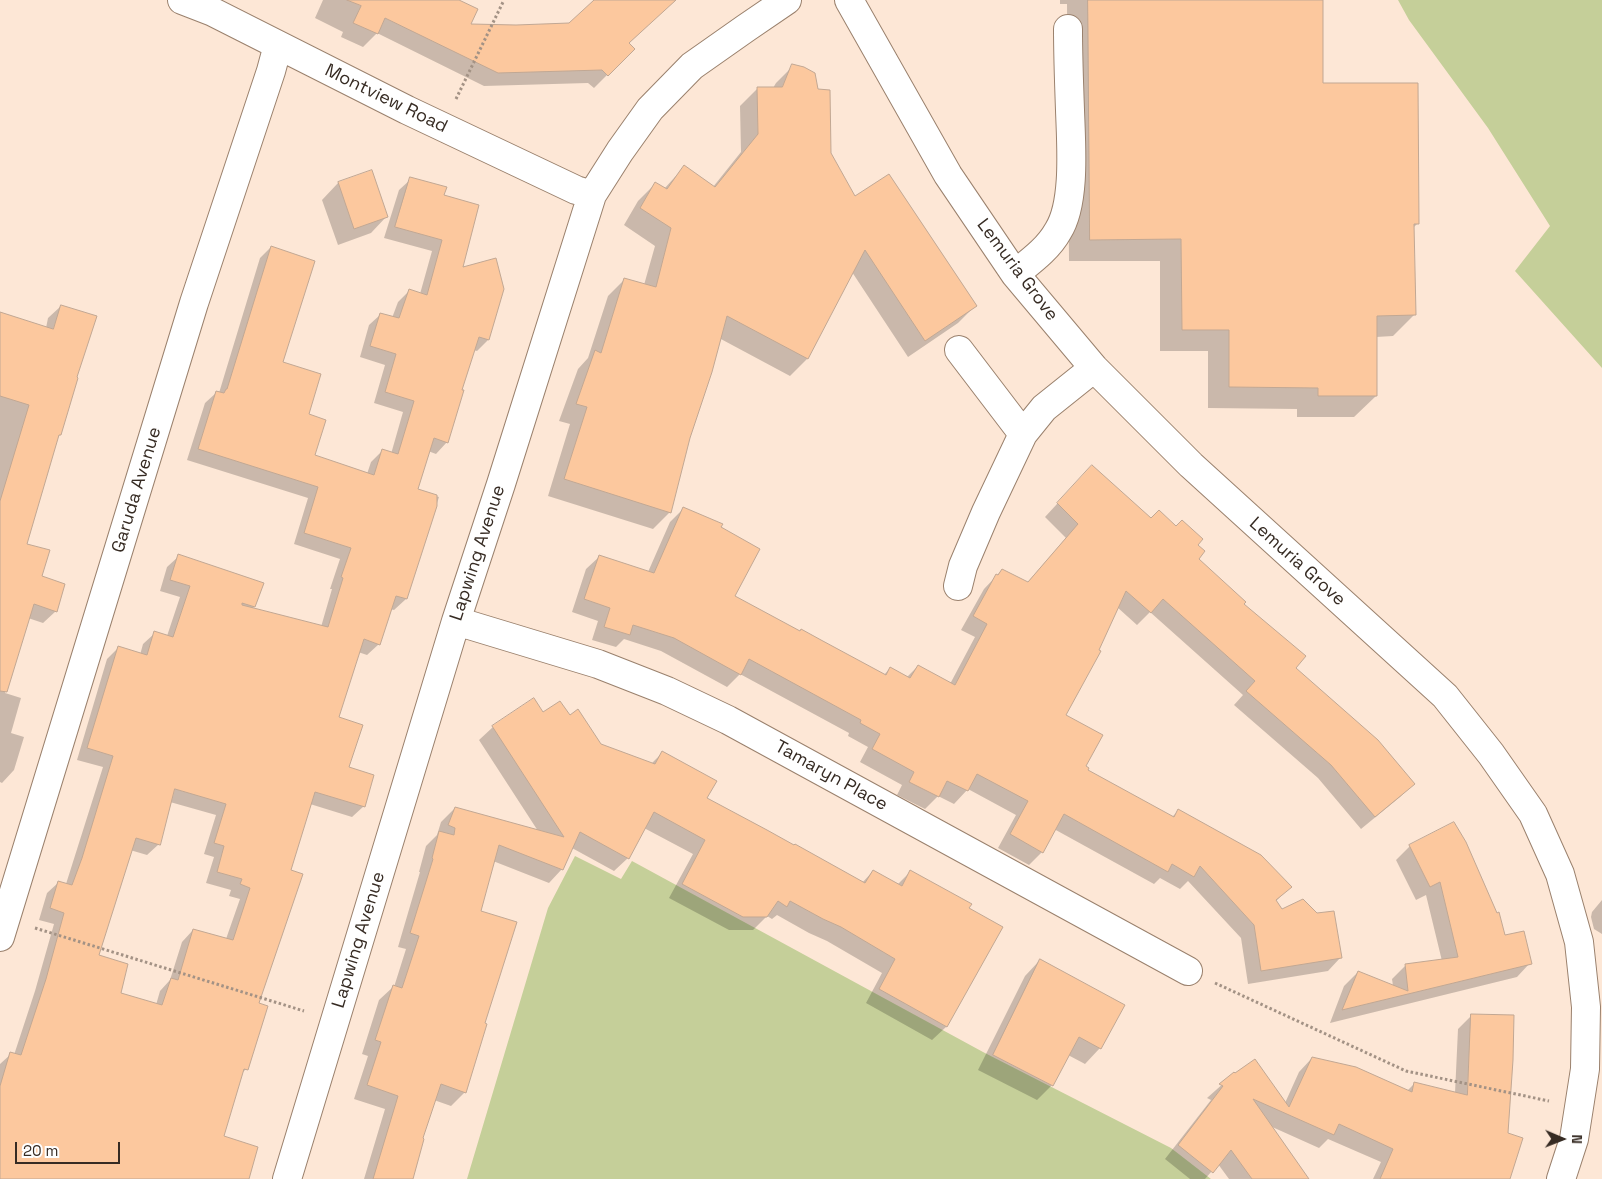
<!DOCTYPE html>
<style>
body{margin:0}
#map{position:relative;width:1602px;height:1179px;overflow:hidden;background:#fde7d6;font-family:"Space Grotesk",sans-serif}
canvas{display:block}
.north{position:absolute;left:1537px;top:1114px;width:50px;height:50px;-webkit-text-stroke:4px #fff;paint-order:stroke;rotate:91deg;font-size:14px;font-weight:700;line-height:20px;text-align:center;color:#362b23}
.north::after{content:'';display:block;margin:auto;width:18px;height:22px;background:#362b23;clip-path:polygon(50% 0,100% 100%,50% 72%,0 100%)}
.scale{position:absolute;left:15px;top:1142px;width:105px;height:22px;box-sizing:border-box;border:2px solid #362b23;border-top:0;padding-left:6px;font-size:15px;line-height:18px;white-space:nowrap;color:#362b23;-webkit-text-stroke:4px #fff;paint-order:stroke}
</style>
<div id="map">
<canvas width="1602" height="1179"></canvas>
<div class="north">N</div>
<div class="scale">20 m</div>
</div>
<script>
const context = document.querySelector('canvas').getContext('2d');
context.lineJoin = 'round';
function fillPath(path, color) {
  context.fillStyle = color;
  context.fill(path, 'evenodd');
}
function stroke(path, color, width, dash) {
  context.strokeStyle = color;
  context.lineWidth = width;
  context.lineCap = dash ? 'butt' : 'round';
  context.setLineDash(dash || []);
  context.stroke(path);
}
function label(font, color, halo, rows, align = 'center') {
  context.font = font + ' "Space Grotesk",sans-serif';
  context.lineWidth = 4;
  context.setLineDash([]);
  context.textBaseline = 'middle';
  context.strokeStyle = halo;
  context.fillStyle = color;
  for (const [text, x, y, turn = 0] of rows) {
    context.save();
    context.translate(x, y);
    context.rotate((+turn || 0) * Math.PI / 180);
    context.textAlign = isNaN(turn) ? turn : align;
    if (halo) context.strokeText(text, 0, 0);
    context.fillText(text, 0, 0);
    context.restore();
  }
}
const green = new Path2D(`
 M1398,0H1602V368L1515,271L1550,226L1488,128L1409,20Z
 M575,856L621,879L632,861L983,1052L1171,1148L1211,1179H467L548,908Z`);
const shadow = new Path2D(`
 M323,0H456L469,25L516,26L569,24L596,0H675L628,44L633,49L594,88L588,83L484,86L377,33L363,47L341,37L343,32L315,18Z
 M1060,0H1322V85L1418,223L1413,228L1415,314L1393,336L1376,337V396L1354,417H1297V409L1208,408V351H1160V261H1069L1067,4H1060Z
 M793,66L829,153L855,198L975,306L958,323L908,357L852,272L807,359L790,376L719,338L689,437L670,512L653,529L548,496L570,424L559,421L578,369L588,358L608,296L625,279L644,285L655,246L624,225L638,201L655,184L664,189L684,167L713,187L741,152L740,106L757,89L773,88L776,83Z
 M371,171L387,216L371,233L338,245L322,200L338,183Z
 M411,179L443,196L462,269L503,289L488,340L477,351L473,350L447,442L436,454L428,451L416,490L439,497L406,599L394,610L390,609L379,644L367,655L358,652L337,718L347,768L364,806L352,817L310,804L289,871L257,1003L246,1069L241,1074L199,1179H0V1064L11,1054L14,1055L35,991L54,924L39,920L47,893L59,882L66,884L103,767L77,760L107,659L118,648L140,655L143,644L155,633L167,636L180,597L160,591L167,567L179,556L254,607L252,609L321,627L332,589H330L340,559L294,544L308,498L187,460L205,403L217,392L219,393L260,258L271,247L281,363L308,415L313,456L367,474L371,462L382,451L391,454L403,412L374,403L385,365L360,357L369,325L381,314L392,318L398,302L409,291L420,294L432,251L384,238L399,190ZM170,802L216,815L204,854L214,857L206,883L231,890L229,896L240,899L226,939L193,930L182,942L170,980L160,991L156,1005L119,994L97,955L130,850L147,855L159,844Z
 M61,306L60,435L57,437L26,544L56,611L43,623L28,618L5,693L21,698L11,733L24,737L14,770L2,783L0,782V313L46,328L48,318Z
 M1079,480L1196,545L1197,559L1242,604L1294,668L1413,784L1400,797L1361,829L1318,778L1234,705L1243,695L1150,612L1137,625L1117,607L1064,715L1087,770L1172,817L1179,810L1290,887L1275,902L1282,911L1341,957L1328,971L1248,984L1241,938L1188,881L1180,889L1160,878L1154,884L1054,829L1042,852L1029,865L998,848L1016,815L968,789L954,804L938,796L925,809L897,795L902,785L860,762L868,747L848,736L849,733L740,674L727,687L661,651L624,639L616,647L592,640L598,621L572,612L586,569L600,556L648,572L670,522L683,509L720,528L734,597L884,675L890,668L907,677L918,666L950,684L975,637L961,630L984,589L1002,570L1027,583L1066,538L1045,517Z
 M542,714L569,717L600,745L651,764L662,753L706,799L862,883L873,871L897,885L910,872L967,909L1001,927L946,1027L932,1040L866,1003L882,973L827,941L809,933L777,915L772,919L767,916L753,930H729L669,898L693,854L644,828L628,858L614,871L572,848L562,869L549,883L493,861L479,911L484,1024L465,1092L451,1106L434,1100L421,1139L411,1179H364L385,1109L354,1099L368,1056L362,1054L379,1000L393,987H394L406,949L398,947L420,872H419L426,846L437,835L441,822L455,808L538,831L479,740L493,727Z
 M1410,846L1530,963L1517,977L1330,1023L1344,986L1358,972L1393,986L1392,979L1406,965L1442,961L1426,895L1416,900L1396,860Z
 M1602,900V934L1594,929L1591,917L1592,912Z
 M1040,960L1100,1048L1085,1064L1068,1055L1052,1085L1037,1100L978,1070L1025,976Z
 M1472,1015L1507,1134L1508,1179H1373L1381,1162L1328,1139L1319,1148L1270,1126L1298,1179H1229L1218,1164L1205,1179H1190L1165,1159L1211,1100L1207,1098L1234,1074L1285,1103L1299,1072L1312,1058L1407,1091L1415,1083L1455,1093L1458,1029Z`);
const building = new Path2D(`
 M347,0H459L478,9L471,24L516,25L569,23L594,0H676L629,43L635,49L608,76L602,70L498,73L385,18L378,34L353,23L361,6Z
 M1088,0H1323V83H1418L1419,224H1414L1416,315L1377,316V396H1318V388L1229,387V330H1182L1181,239L1090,240Z
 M792,64L804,67L815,73L818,89L830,90L831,153L855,196L889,174L977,306L925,341L865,250L808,359L727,316L712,372L690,438L671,513L564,479L587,407L576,404L595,350L601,353L624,278L656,287L671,228L640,208L655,182L667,189L684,165L715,187L758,134L757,87H782Z
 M372,170L388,217L354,229L338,182Z
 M410,177L447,187L444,195L479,205L463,267L496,258L504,289L489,340L479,337L462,390H464L448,443L434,438L418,489L437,495V506L407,599L396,596L380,645L364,639L339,717L363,725L349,767L374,775L365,807L315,792L291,870L303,874L259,1003L268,1006L248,1070L244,1069L224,1136L258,1147L249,1179H0V1086L10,1052L21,1055L46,979L64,913L50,908L58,881L72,885L82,858L113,756L87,748L118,646L147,655L154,631L173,637L190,586L170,580L178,554L264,583L255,607L242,603V605L328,627L343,578L341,577L351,548L304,533L318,487L198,449L216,391L224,393L226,389H227L271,246L315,261L283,362L321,374L309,414L326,420L315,455L374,475L382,449L398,454L414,401L385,392L396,354L370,346L380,313L399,318L409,289L427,295L442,240L395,227ZM175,789L226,804L214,843L224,846L217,872L242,879L240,884L250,888L233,940L193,929L178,980L171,978L162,1005L121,993L128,964L99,955L136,838L160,845Z
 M61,305L97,316L77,377L78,378L61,435H59L27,544L50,550L42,576L65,584L57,612L34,604L7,692L0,691V501L29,405L0,396V312L53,329Z
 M1092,465L1151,518L1159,510L1176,526L1182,520L1203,539L1198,545L1205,551L1199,559L1246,602L1244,604L1306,656L1296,668L1378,740L1415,784L1375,817L1331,765L1246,691L1255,681L1163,599L1151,613L1126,591L1099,650L1101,651L1066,715L1103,735L1086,766L1089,768L1088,770L1174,817L1178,809L1261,855L1292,887L1276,900L1282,909L1303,899L1317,913L1334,911L1342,958L1261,971L1254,925L1200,866L1194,877L1172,864L1168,872L1064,814L1043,853L1010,834L1028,801L977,774L968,791L947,781L939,797L909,782L914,772L872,749L880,734L860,723L861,720L749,659L741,675L674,638L633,625L630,635L604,627L610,608L584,599L599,555L654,573L683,507L723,524L721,527L760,549L735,596L800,631L801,629L821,640L886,675L890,667L910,678L918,665L955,685L987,624L973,616L996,574L998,575L1002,569L1028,582L1078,524L1057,503Z
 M534,698L543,712L560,701L570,715L578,709L601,744L655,764L662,751L717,781L707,798L767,830L794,845L795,844L865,883L873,870L902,886L910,870L972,904L969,908L1003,927L947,1027L879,989L895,959L841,927L823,919L790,901L787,907L778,901L767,917H743L682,884L705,840L654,812L629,859L580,832L563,870L499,845L481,911L517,922L485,1023L487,1024L466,1093L441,1084L423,1138L424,1139L413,1179H373L398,1096L367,1085L381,1042L375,1040L393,985L402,988L419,936L410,933L433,859L432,858L439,831L454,835L455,828L448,825L455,807L564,837L492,726Z
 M1454,822L1466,842L1497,913L1499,912L1505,935L1524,931L1532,964L1342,1010L1358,971L1408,991L1405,964L1458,957L1440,882L1430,887L1409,845Z
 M1040,959L1125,1005L1101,1049L1079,1037L1053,1086L993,1055Z
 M1471,1014L1514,1015L1513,1060L1508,1133L1523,1138L1510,1179H1380L1393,1149L1339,1124L1334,1135L1253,1099L1309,1179H1252L1231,1150L1213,1173L1178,1145L1223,1086L1219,1084L1234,1072L1235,1073L1255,1059L1289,1107L1312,1057L1356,1067L1412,1092L1414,1082L1467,1095Z`);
const path = new Path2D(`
 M456,99L504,0
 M35,928L304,1011
 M1215,983L1406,1071L1549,1101`);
const minor = new Path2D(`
 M182,0L213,12L407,110L576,190L592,195
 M849,0L948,175L1015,274L1094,368L1191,465L1445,696L1491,754L1533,814L1560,874L1579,942L1586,1007L1585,1069L1574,1139L1561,1179
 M1015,274C1031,261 1048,249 1058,231C1076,203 1071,143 1070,110C1069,83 1068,56 1068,29
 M959,350L1023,434
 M958,586L963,566L986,512L1023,434L1044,408L1094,368
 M456,621L598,664L667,691L728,720L1188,971
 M0,937L194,303L271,71L278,45
 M287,1179L456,621L501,484L592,195L620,151L650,109L692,66L746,28L787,0`);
const streetNames = [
 ["Montview Road",386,99,26],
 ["Lemuria Grove",1017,270,53],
 ["Garuda Avenue",137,490,-73],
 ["Lapwing Avenue",478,553,-72],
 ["Lemuria Grove",1297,562,42],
 ["Tamaryn Place",831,776,29],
 ["Lapwing Avenue",359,940,-73]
];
fillPath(green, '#c5cf99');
fillPath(shadow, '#0003');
fillPath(building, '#fcc89e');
stroke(building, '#c1a793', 1);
stroke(minor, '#9a816d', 30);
stroke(path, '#a39285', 3, [2.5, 2.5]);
stroke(minor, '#fff', 28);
label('18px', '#362b23', '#fff', streetNames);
</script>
